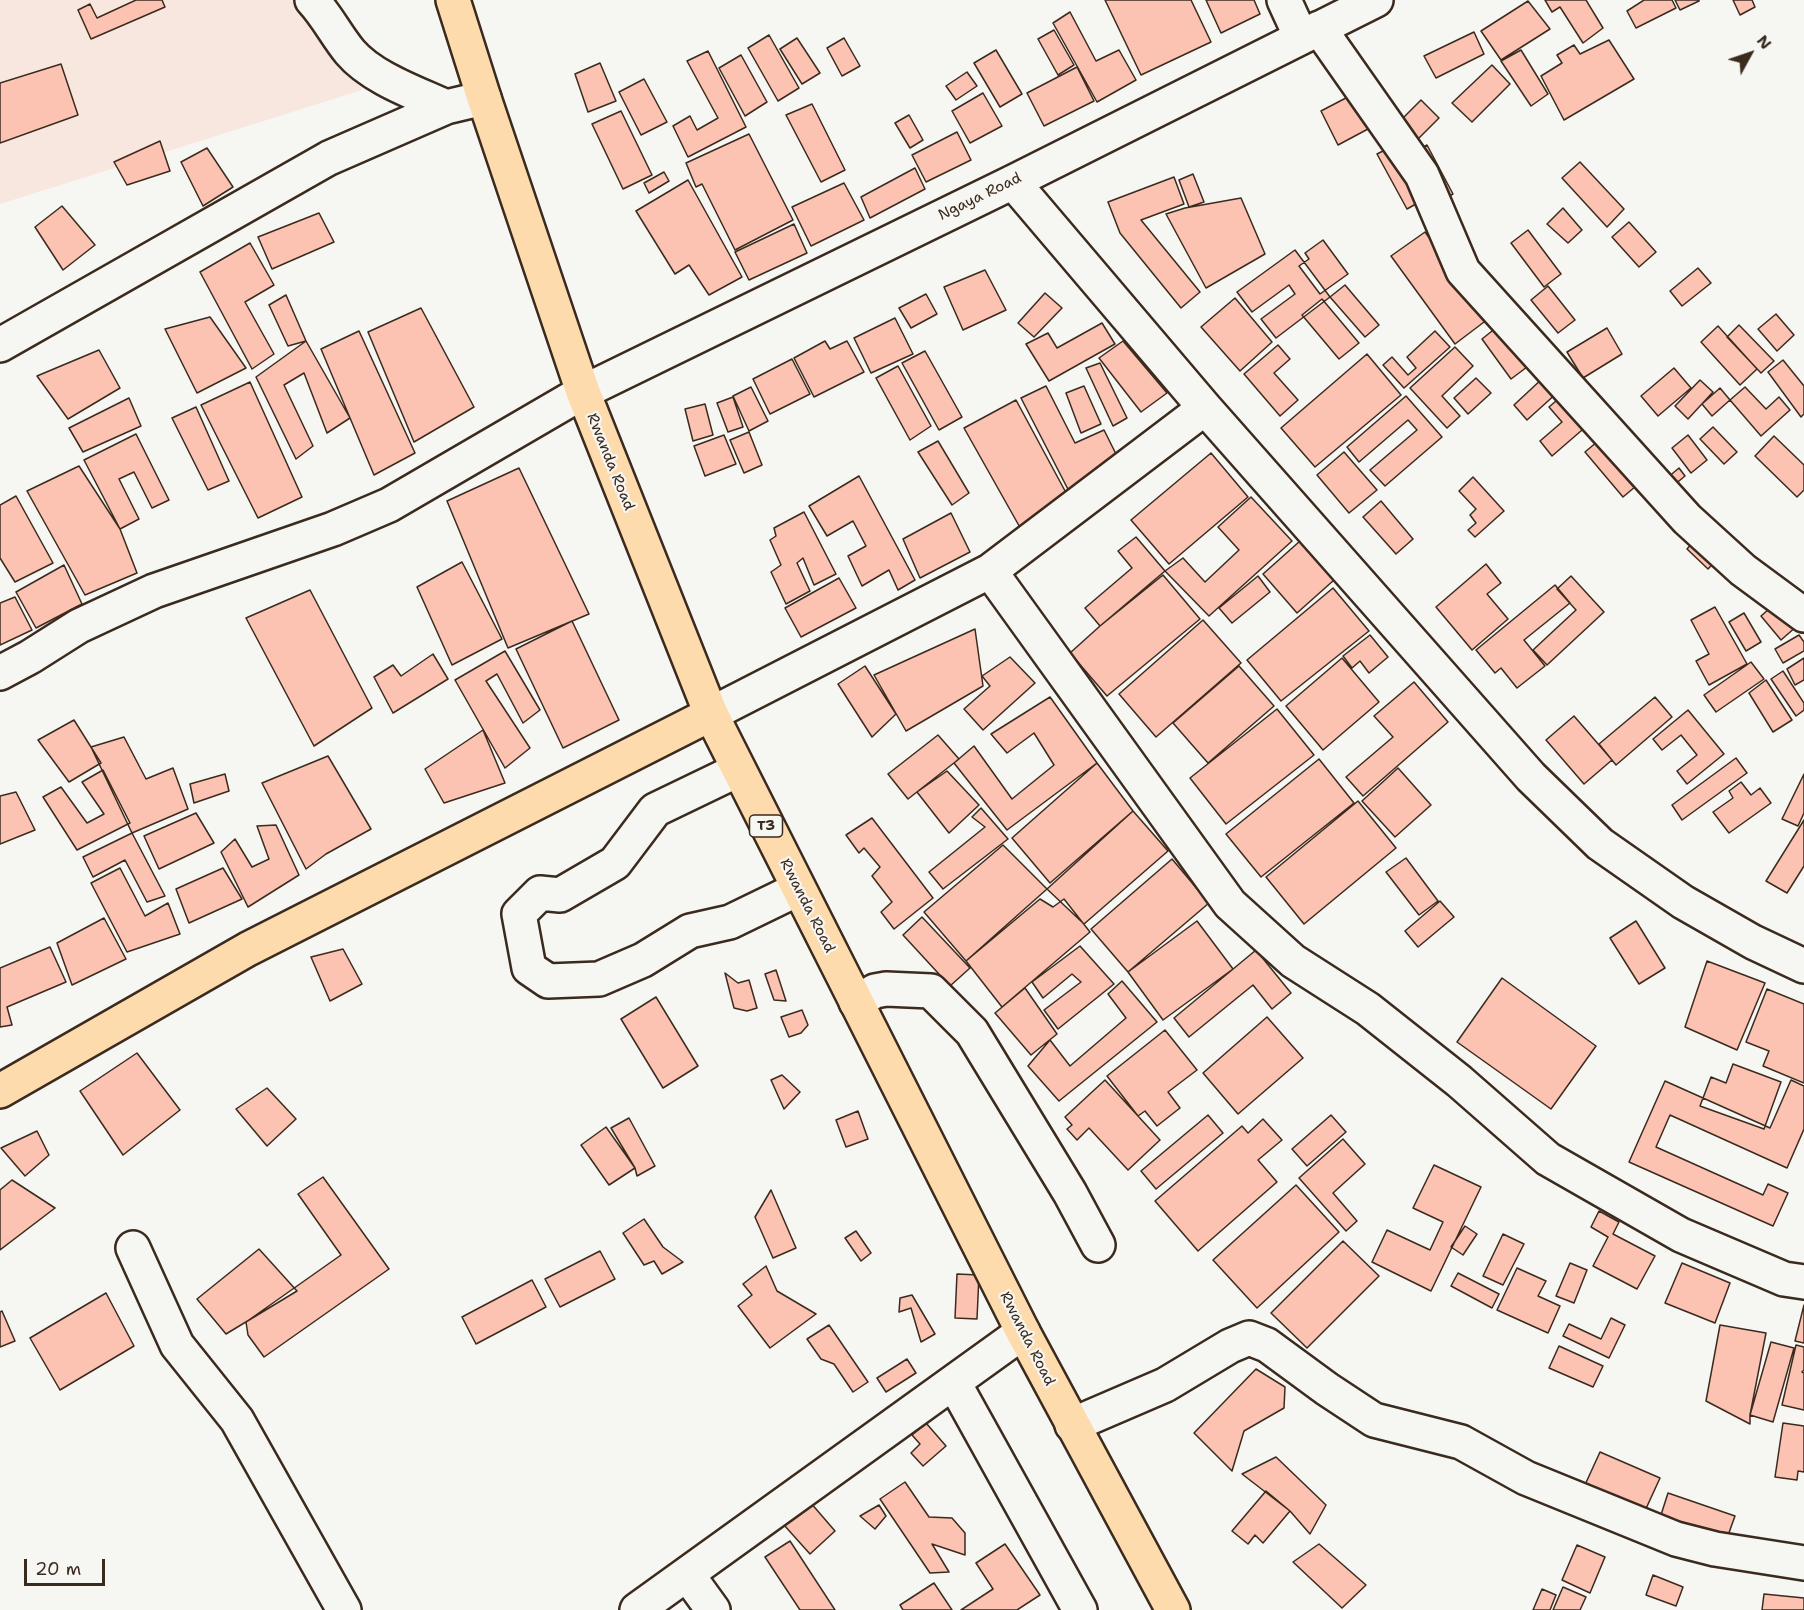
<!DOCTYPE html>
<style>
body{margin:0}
#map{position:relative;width:1804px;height:1610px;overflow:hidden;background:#f6f6f2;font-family:"Shantell Sans",sans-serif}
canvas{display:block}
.north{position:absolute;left:1720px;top:24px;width:60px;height:60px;-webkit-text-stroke:4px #f6f6f2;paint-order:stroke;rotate:50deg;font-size:16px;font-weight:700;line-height:24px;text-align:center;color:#3b2a1e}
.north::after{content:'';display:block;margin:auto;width:21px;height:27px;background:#3b2a1e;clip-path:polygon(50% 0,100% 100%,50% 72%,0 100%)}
.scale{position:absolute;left:24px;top:1559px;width:81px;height:27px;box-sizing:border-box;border:3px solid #3b2a1e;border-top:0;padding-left:8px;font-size:18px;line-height:21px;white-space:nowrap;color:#3b2a1e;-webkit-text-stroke:4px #f6f6f2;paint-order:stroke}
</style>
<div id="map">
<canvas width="1804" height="1610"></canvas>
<div class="north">N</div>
<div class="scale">20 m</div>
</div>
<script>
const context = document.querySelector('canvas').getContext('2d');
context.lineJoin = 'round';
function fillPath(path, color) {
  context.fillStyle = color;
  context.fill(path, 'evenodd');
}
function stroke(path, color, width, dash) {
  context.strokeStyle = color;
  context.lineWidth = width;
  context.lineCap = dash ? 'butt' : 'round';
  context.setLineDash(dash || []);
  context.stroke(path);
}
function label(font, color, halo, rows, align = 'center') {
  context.font = font + ' "Shantell Sans",sans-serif';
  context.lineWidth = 4.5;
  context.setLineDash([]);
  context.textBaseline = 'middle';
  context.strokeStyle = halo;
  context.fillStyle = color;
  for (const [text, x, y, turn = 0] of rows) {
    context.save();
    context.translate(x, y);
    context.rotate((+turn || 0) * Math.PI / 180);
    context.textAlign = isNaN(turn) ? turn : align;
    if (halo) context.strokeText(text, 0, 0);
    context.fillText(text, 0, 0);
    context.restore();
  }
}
const built = new Path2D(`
 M0,0H335L362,90L0,204Z`);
const building = new Path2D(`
 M136,0H162L165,7L91,39L78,10L90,4L97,18Z
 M1105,0H1191L1211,42L1141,75Z
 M1206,0H1254L1260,14L1221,33Z
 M1545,0H1586L1603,28L1583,43L1560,7L1552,12Z
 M1644,0H1672L1676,8L1636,28L1627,11Z
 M1675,0H1699V1L1680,10Z
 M1733,0H1752L1755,7L1740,15Z
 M1528,1L1550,29L1501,60L1481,31Z
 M1070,12L1096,61L1119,50L1136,80L1097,102L1053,23Z
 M1054,30L1074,65L1058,75L1038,39Z
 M1474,32L1484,54L1436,78L1424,56Z
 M769,35L799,88L778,101L748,48Z
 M797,38L820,73L802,84L780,49Z
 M844,38L860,66L842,76L827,48Z
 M1609,40L1634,79L1564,120L1541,76L1562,63L1557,55L1574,45L1580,54Z
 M996,50L1022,94L1000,107L974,63Z
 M1521,50L1548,94L1531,106L1501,61Z
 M708,51L746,127L688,157L673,126L690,116L697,130L718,118L687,61Z
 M741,55L767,102L745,116L719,68Z
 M600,63L616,101L588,112L575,74Z
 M61,64L78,115L0,143V83Z
 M1492,65L1510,84L1472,122L1452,103Z
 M1077,67L1094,101L1044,126L1027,93Z
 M967,72L977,86L956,100L946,86Z
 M644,79L667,122L641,135L619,92Z
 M1365,88L1383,121L1338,145L1321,111Z
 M983,93L1002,126L970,143L952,111Z
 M1421,100L1439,118L1408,149L1390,131Z
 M812,104L845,170L821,182L786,115Z
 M621,111L652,175L623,189L592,124Z
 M909,115L923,140L910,148L895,123Z
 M957,132L971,160L926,182L912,155Z
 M749,134L793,220L735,250L702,184L696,187L686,163Z
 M160,141L170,171L127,185L114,162Z
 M1395,145L1423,200L1407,209L1377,154Z
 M1427,145L1453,194L1434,204L1408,155Z
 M207,148L233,187L203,206L181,162Z
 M1580,162L1624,209L1607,227L1562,178Z
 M915,168L925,189L870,218L861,197Z
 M664,172L669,181L649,193L644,183Z
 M1193,174L1204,202L1189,207L1179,180Z
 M1174,177L1184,204L1141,220L1200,292L1181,308L1120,233L1108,202Z
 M688,180L742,277L709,295L689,265L675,274L636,211Z
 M844,183L864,220L811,246L792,207Z
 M1241,198L1265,254L1206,288L1166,214L1185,208Z
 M62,206L95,245L63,270L35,227Z
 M1563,208L1582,230L1568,243L1547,224Z
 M319,213L334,242L272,269L258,237Z
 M1629,222L1656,252L1639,267L1612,237Z
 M794,224L807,253L749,280L735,252Z
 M1528,230L1561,274L1544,287L1511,243Z
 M1425,232L1488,319L1455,344L1391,256Z
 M1323,240L1348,274L1320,294L1299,266L1309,259L1305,253Z
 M250,243L274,285L245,302L274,354L252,369L200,272Z
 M1295,250L1330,297L1276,338L1261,319L1295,294L1289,285L1252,312L1237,292Z
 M1698,268L1711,283L1682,306L1670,291Z
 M985,270L1006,310L963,330L944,287Z
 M1345,285L1379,325L1365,337L1330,297Z
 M1548,286L1575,320L1558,333L1531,300Z
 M1045,293L1062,308L1034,337L1018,323Z
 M926,294L937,314L911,328L899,308Z
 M286,295L306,341L288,346L269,305Z
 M1235,298L1272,342L1240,371L1201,327Z
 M1322,299L1359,343L1339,359L1302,315Z
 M421,308L474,407L414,442L368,332Z
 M1776,314L1794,335L1777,351L1758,329Z
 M210,317L246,368L197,393L165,329Z
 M895,318L913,354L871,373L854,338Z
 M1102,323L1115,344L1049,381L1026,344L1048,333L1057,348Z
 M1739,325L1774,361L1761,373L1727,337Z
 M1718,326L1757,369L1740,385L1701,342Z
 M1497,327L1527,367L1511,379L1482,339Z
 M1607,328L1622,354L1583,378L1567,352Z
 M359,331L415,453L374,475L321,349Z
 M1435,331L1450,347L1404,388L1383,365L1392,357L1408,375L1416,368L1407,357Z
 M306,341L350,418L327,433L304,373L284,385L313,446L296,459L256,377Z
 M825,341L830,349L847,341L864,372L814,397L794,358Z
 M1123,341L1167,393L1141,412L1099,358Z
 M1278,345L1290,359L1274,373L1298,400L1280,416L1244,374Z
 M1455,347L1473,366L1442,396L1460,416L1447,428L1410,388Z
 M99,350L120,388L68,419L37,376Z
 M925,351L962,417L939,430L902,363Z
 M1367,354L1401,395L1315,467L1281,428Z
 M792,359L810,394L770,414L753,379Z
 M1783,360L1804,386V414L1801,417L1768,372Z
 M1100,363L1127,418L1113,426L1086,368Z
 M898,366L931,426L910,440L876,378Z
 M1674,368L1691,388L1658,416L1641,396Z
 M1544,377L1558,392L1527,420L1514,405Z
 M1476,378L1491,393L1468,414L1454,398Z
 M1700,380L1713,392L1688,419L1675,406Z
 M250,382L302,497L258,518L201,405Z
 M1046,386L1075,443L1104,430L1123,468L1073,499L1021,398Z
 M1084,386L1101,424L1081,433L1066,393Z
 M751,387L768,421L749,431L733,396Z
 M1745,387L1766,409L1779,397L1790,410L1761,436L1730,400Z
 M1720,388L1730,400L1712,416L1702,404Z
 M1563,395L1589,424L1552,456L1540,441L1562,422L1549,407Z
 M1406,396L1442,437L1385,486L1370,470L1417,430L1408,420L1359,462L1347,447Z
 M733,397L743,427L728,432L717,403Z
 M129,398L141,426L83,452L69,428Z
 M1016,400L1071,502L1022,531L964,428Z
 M705,404L713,435L693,441L685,409Z
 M196,407L229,481L208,490L172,418Z
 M1713,427L1737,452L1724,464L1700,439Z
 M749,432L762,465L744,473L730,440Z
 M136,434L169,500L152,508L134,472L119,479L139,519L120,529L84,460Z
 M724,435L736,464L705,476L694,446Z
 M1688,435L1707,460L1691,473L1672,448Z
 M1604,436L1642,481L1623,497L1585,452Z
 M1774,436L1804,465V490L1797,497L1755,456Z
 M938,441L969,493L952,505L918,452Z
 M1344,452L1377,490L1349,513L1317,475Z
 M1211,453L1248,497L1169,564L1131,520Z
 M79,466L120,529L137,573L85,595L27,491Z
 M519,468L589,614L508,648L447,501Z
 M1679,468L1685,476L1673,486L1667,478Z
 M859,476L915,580L898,590L889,570L862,586L848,556L866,546L853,521L827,536L809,506Z
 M1473,477L1504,511L1475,537L1468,530L1476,523L1470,515L1476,509L1459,491Z
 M16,496L53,563L15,582L0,558V505Z
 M1251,497L1292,541L1209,616L1165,571L1183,558L1205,582L1239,550L1218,527Z
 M1381,501L1413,539L1396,554L1363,517Z
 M804,512L836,574L814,585L803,558L797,563L810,591L786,604L771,572L781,565L770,540L776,536L774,528Z
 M951,513L970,552L920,578L903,539Z
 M1699,535L1721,555L1708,569L1687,549Z
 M1136,537L1165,571L1100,626L1085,608L1132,568L1118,551Z
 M1300,541L1334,580L1297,613L1263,574Z
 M462,562L502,639L452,665L417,587Z
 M1486,564L1501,583L1487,594L1508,619L1472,650L1436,607Z
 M64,565L82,604L36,628L16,592Z
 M1163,575L1200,619L1107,696L1070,653L1100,626Z
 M1258,576L1270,592L1232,623L1219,608Z
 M1571,576L1604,612L1547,665L1533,650L1576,610L1557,589Z
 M839,578L856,608L801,637L785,608Z
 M1555,585L1570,603L1524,640L1545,666L1517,688L1501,668L1495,673L1476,650Z
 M1333,588L1369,631L1281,701L1247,660Z
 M310,590L372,708L314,746L246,618Z
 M15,597L32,630L0,645V603Z
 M1776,603L1797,626L1781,640L1761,616Z
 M1715,607L1747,664L1709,685L1696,661L1709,654L1691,620Z
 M1744,613L1761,642L1746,651L1729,622Z
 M1203,620L1241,663L1156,737L1119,694Z
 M572,621L619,720L563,748L516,649Z
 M975,629L983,686L906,731L874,675Z
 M1370,635L1388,657L1369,673L1360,661L1352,668L1343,656Z
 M1799,635L1804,642V651L1783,663L1775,649Z
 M505,651L540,710L523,723L497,674L486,681L530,748L505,768L455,680Z
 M433,654L448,679L393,713L374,677L393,665L401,676Z
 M1010,657L1035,683L983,730L964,709L990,686L982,676Z
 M1342,658L1379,702L1323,750L1286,706Z
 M1804,658V680L1795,685L1787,669Z
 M1751,662L1764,679L1716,712L1704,695Z
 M865,666L896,714L872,737L838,684Z
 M1239,666L1274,706L1208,763L1173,723Z
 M1783,671L1804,703V710L1796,716L1771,679Z
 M1766,680L1792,720L1773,732L1749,693Z
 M1414,682L1448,722L1363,796L1346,777L1393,737L1374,716Z
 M1050,697L1097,763L1007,830L954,763L974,746L1012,799L1054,765L1034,733L1007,753L991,734Z
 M1655,697L1672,717L1616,765L1599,744Z
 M1277,709L1314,755L1226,824L1190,778Z
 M1688,710L1724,754L1687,784L1677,771L1697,755L1681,735L1662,750L1653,739Z
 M1574,716L1612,760L1584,784L1546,740Z
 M74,720L101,763L69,782L38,740Z
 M483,730L505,783L444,803L425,769Z
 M938,735L959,759L908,799L888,774Z
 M124,737L146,779L173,768L188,809L132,833L91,747Z
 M328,756L371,829L326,854L306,869L262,783Z
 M1736,758L1747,773L1682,820L1672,805Z
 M1319,759L1354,803L1261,877L1226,834Z
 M1097,763L1133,811L1050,883L1012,838Z
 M1398,768L1431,805L1395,837L1362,801Z
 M103,770L130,823L77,850L43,797L61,787L87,823L104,814L82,782Z
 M947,771L979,805L949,833L917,792Z
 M225,774L229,791L194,803L190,784Z
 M1804,774V813L1798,826L1782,819Z
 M1741,782L1751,795L1760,788L1771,803L1729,833L1713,812L1733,798L1729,791Z
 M16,792L35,830L0,844V796Z
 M1358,801L1396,848L1304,924L1266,877Z
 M981,808L1008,839L943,889L929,872L985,827L972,817Z
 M1133,811L1168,851L1084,924L1047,889Z
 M196,813L214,843L159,869L144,836Z
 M872,818L933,898L894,929L881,912L892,902L872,876L880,867L864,848L859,853L846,835Z
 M1804,820V866L1787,893L1766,881Z
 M276,825L299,875L248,907L221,852L235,839L252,867L269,859L257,826Z
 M132,833L165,896L147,902L125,860L93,877L83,857Z
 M1003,845L1047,889L966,961L924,912Z
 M1406,858L1438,901L1419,915L1386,872Z
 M1172,859L1209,903L1128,972L1091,929Z
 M120,868L145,916L168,903L180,934L127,952L91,883Z
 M223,868L242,899L189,923L176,889Z
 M1040,899L1053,907L1064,899L1090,932L1002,1007L966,961Z
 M1440,901L1454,917L1418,947L1405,931Z
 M922,917L970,968L950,986L903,935Z
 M104,918L126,959L72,985L57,943Z
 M1197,921L1233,969L1163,1020L1128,972Z
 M1636,921L1665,968L1639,984L1610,938Z
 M1080,946L1114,984L1058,1029L1044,1010L1081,982L1072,974L1043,998L1032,982Z
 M50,947L66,982L7,1007L12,1025L0,1027V968Z
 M343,949L362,984L330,1001L311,957Z
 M1256,950L1291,993L1272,1009L1253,985L1189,1037L1174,1018Z
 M1707,961L1765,983L1737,1050L1685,1027Z
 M776,970L786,1001L774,1000L765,974Z
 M725,973L738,983L749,980L757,1008L747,1011L734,1008Z
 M1502,978L1596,1046L1551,1109L1457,1042Z
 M1122,981L1157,1022L1059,1101L1028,1066L1050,1040L1070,1066L1126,1018L1108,994Z
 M1025,988L1057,1034L1031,1055L995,1013Z
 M1767,989L1804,1004V1083L1763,1066L1769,1051L1746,1042Z
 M656,997L698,1066L663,1088L621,1019Z
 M802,1010L808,1025L801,1033L789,1037L781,1017Z
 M1267,1017L1303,1058L1238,1114L1203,1073Z
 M1165,1030L1197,1070L1168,1092L1180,1108L1157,1126L1145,1111L1138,1116L1107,1076Z
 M137,1053L180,1110L123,1155L80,1091Z
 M1733,1064L1781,1082L1764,1129L1700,1106L1711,1077L1726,1083Z
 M782,1075L800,1092L784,1109L771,1080Z
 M1105,1080L1160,1140L1128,1170L1089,1128L1077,1140L1067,1129L1072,1125L1065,1117Z
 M1791,1080L1804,1086V1129L1787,1168L1670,1115L1656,1147L1763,1195L1768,1184L1788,1193L1773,1226L1629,1162L1665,1081L1770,1128Z
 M267,1088L296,1119L267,1146L236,1109Z
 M858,1111L868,1139L846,1147L836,1120Z
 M1208,1115L1223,1133L1156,1189L1141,1171Z
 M1331,1115L1346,1132L1307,1166L1292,1149Z
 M629,1118L655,1166L637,1176L635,1168L611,1128Z
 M1263,1119L1282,1140L1258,1160L1277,1182L1198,1251L1155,1201L1242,1126L1248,1133Z
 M606,1127L635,1168L609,1185L581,1145Z
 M37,1131L49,1155L25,1176L1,1148Z
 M1343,1139L1365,1164L1333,1193L1357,1221L1346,1231L1299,1178Z
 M1434,1165L1481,1187L1431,1291L1372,1262L1387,1230L1430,1250L1443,1222L1413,1208Z
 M323,1177L389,1269L264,1357L248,1335L246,1322L341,1255L298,1194Z
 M12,1180L55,1208L0,1250V1190Z
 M1296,1185L1339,1232L1257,1308L1213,1260Z
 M771,1190L796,1248L773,1258L755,1217Z
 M1599,1211L1619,1222L1613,1234L1655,1256L1637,1289L1593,1266L1608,1237L1591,1227Z
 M644,1219L663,1247L683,1262L662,1274L654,1261L644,1265L623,1233Z
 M1465,1226L1477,1234L1463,1255L1451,1247Z
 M856,1231L871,1253L861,1261L845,1238Z
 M1503,1234L1524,1244L1503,1285L1483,1276Z
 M1343,1241L1379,1276L1307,1348L1271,1313Z
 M259,1249L297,1291L226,1334L197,1299Z
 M600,1251L615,1279L560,1307L545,1279Z
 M1570,1263L1587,1270L1574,1303L1556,1296Z
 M1682,1263L1730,1283L1715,1323L1665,1303Z
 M766,1266L777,1291L816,1314L770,1348L738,1306L752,1295L743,1284Z
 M1517,1268L1546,1281L1538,1296L1560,1306L1548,1333L1497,1310Z
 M1458,1273L1499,1294L1492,1308L1451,1286Z
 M957,1274L979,1275L977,1319L955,1318Z
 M532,1280L546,1307L476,1344L462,1317Z
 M106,1293L134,1346L60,1390L30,1338Z
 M912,1295L935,1334L921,1342L911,1308L899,1312L900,1298Z
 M1804,1305V1343L1795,1341Z
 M2,1311L15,1341L0,1347V1312Z
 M1611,1318L1625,1325L1609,1358L1563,1336L1569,1324L1601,1339Z
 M829,1325L868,1382L853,1392L834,1364L821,1359L807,1339Z
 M1720,1325L1766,1333L1750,1415V1424L1706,1401Z
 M1771,1342L1794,1348L1773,1422L1750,1415Z
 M1796,1345L1804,1347V1370L1802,1372L1804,1373V1410L1782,1405Z
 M1559,1346L1603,1366L1593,1387L1549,1368Z
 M907,1359L916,1373L886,1392L877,1378Z
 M1256,1369L1285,1387L1284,1408L1244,1431L1232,1471L1194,1433Z
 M926,1423L946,1446L923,1466L911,1453L920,1444L912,1435Z
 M1783,1423L1804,1426V1472L1798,1471L1797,1480L1775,1477Z
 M1600,1452L1660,1478L1644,1513L1584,1487Z
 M1276,1457L1326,1505L1310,1534L1290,1511L1242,1474Z
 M905,1482L929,1517L952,1518L965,1533V1555L932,1544L949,1572L930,1573L880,1499Z
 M1266,1491L1290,1511L1263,1543L1255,1535L1248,1544L1232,1531Z
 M1668,1493L1735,1516L1726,1541L1660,1518Z
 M810,1502L835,1531L810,1554L784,1525Z
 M879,1505L886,1516L875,1529L860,1516Z
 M790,1541L835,1610H800L765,1557Z
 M1005,1544L1040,1595L1017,1610H961L993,1589L976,1563Z
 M1319,1544L1366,1585L1342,1608L1293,1562Z
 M1577,1545L1605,1557L1590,1593L1562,1580Z
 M1653,1575L1683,1587L1676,1606L1646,1595Z
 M934,1583L952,1610H903L900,1605Z
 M1563,1587L1586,1597L1580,1610H1553Z
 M1542,1589L1556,1595L1550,1610H1533Z
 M1764,1594L1804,1598V1610H1762Z`);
const minor = new Path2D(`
 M312,0C327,16 336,35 350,52C372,78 416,93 446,107
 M1284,0L1301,37
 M1319,28L1422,175L1463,271L1687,519L1743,570L1804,615
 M1013,182L1205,408L1531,777L1600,844L1683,902L1753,942L1804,966
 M0,345L329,158L446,107L484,98
 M990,571L1230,904L1293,961L1368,1009L1459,1081L1548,1159L1681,1235L1784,1279L1804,1282
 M0,673L30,657L79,626L154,591L333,529L389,505L583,392L1013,182L1376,0
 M711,714L990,571L1205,408
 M738,770L655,810L615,863L560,895L540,893L519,914L529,968L548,981L599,979L643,960L690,931L730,922L798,889
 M856,1002L875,991L886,989L931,991L972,1032L1070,1193L1098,1245
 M133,1248L177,1345L237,1420L344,1610
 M954,1383L1080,1610
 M1072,1425L1165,1385L1230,1346L1249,1338L1267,1345L1327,1389L1374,1420L1461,1442L1526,1478L1676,1539L1715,1549L1804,1563
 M687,1574L713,1610
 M637,1610L1023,1332`);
const major = new Path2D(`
 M0,1091L248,949L711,714`);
const highway = new Path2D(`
 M453,0L484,98L583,392L711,714L1023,1332L1173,1610`);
const shields = [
 [766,826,33]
];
const shieldNames = [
 ["T3",766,826]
];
const streetNames = [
 ["Ngaya Road",980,197,-26],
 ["Rwanda Road",610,462,68],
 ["Rwanda Road",807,906,63],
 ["Rwanda Road",1027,1339,63]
];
fillPath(built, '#f8e7df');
fillPath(building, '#fcc3b2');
stroke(building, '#3b2a1e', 1.5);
stroke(minor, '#3b2a1e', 38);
stroke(major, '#3b2a1e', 38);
stroke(highway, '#3b2a1e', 38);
stroke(minor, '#f6f6f2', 33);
stroke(major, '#fedbac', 33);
stroke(highway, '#fedbac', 33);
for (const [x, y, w] of shields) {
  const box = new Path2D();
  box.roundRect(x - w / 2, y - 11, w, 22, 4.5);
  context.fillStyle = '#f6f6f2';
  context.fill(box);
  stroke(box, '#3b2a1e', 1.5);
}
label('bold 14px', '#3b2a1e', null, shieldNames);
label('15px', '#3b2a1e', '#f6f6f2', streetNames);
</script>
